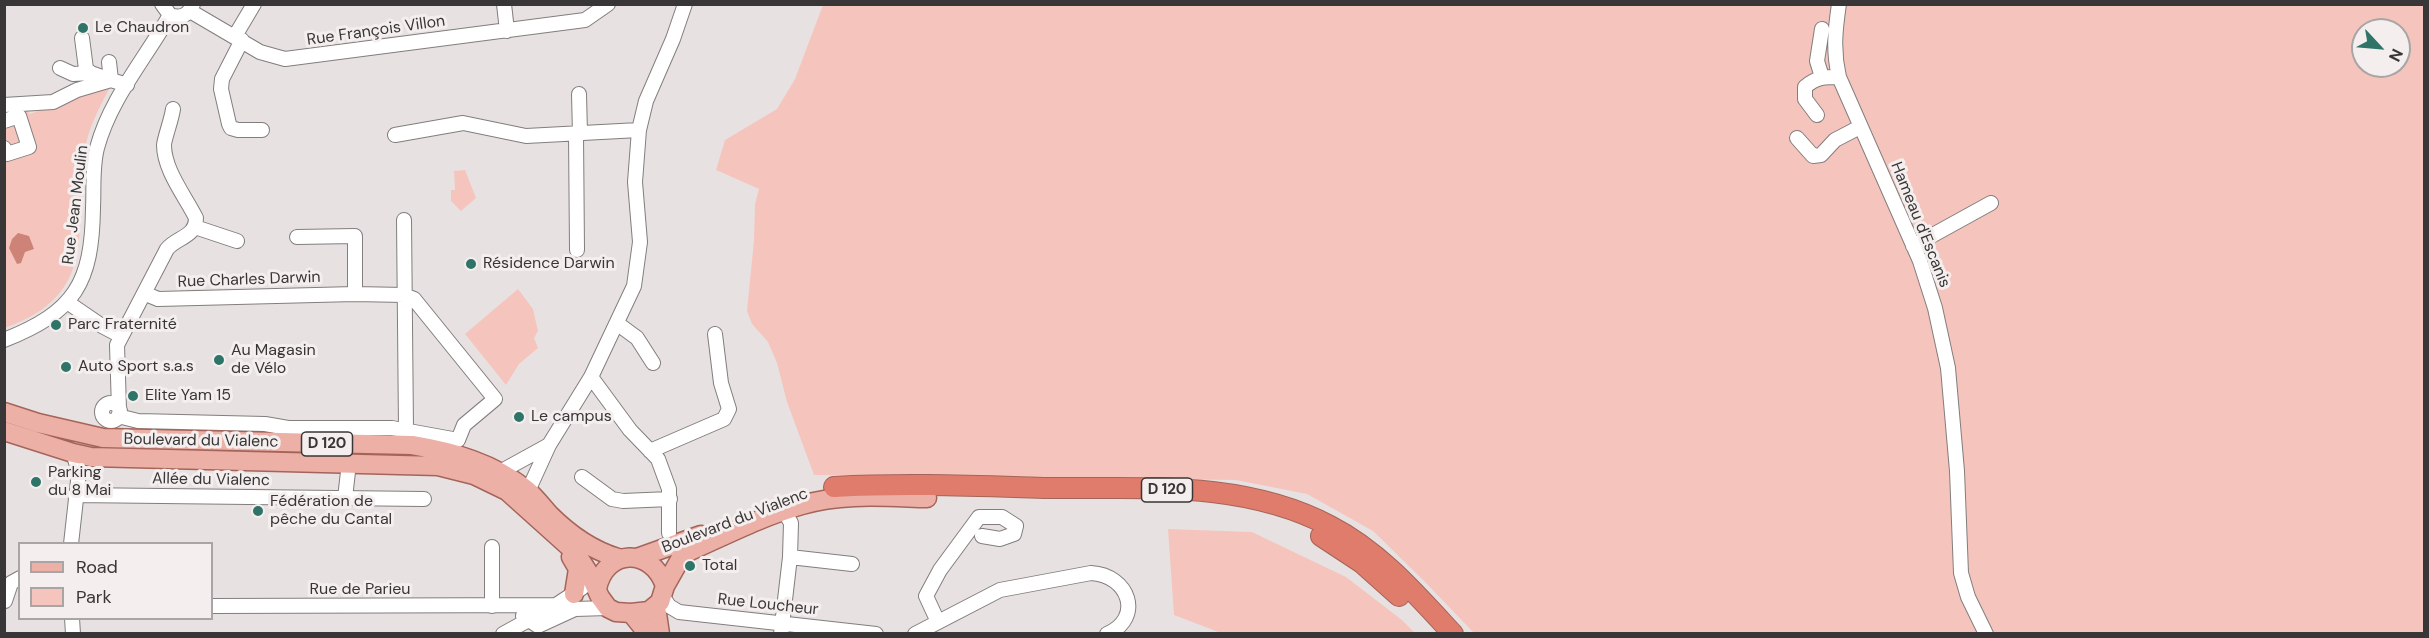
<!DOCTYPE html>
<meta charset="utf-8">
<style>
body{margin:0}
#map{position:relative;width:2429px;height:638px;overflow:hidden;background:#e7e2e1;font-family:"DM Sans",sans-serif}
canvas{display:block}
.frame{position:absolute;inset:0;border:6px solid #383636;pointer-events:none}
.legend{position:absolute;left:18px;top:542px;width:195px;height:78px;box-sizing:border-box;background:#f4efee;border:2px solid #a9a5a4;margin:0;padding:8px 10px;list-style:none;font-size:18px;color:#383636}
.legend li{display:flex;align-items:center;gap:12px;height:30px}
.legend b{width:30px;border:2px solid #a9a5a4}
.north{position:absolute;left:2351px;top:18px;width:60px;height:60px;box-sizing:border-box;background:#f4efee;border:2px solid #a9a5a4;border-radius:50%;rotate:116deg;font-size:16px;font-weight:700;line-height:24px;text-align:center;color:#383636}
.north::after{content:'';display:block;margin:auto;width:21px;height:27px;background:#2f7468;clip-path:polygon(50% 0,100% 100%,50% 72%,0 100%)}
</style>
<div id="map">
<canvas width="2429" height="638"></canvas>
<div class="frame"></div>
<ul class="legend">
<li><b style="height:8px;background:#ecb0a7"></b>Road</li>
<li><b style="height:16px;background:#f5c5bd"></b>Park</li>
</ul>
<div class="north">N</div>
</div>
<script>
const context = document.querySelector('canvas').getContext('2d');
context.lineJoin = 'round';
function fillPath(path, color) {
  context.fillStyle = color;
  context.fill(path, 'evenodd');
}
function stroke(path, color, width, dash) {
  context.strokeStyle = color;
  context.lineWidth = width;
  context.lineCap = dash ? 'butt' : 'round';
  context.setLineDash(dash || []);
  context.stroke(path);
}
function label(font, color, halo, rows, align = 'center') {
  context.font = font + ' "DM Sans",sans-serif';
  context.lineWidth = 6;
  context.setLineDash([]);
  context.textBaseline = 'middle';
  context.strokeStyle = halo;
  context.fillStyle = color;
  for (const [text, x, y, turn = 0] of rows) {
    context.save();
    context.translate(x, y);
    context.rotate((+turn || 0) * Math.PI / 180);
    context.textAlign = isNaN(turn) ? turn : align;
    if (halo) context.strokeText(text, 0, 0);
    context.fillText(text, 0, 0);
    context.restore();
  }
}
const green = new Path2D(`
 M823,5H2424V633H1474L1423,580L1373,531L1307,494L1236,480L814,475L787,402L777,363L768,342L752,324L747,311L754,240L755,204L759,189L716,170L725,140L777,109L795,79ZM2363,30H2399V66H2363Z
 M112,83C100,107 87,129 84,156C74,234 99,294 5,328V109L26,108L30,114Z
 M465,170L476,198L461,211L451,201V190H455L454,171Z
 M518,289L533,309L538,331L534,338L538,348L519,364L506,385L465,334Z
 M1168,529L1252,532L1346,577L1402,620L1415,633H1221L1174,615Z`);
const water = new Path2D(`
 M18,233L29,236L34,249L25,252L21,263L17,264L9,248L12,239Z`);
const minor = new Path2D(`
 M162,4L170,15C181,19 189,15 193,4
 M504,4L507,31
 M1839,4C1835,31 1833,51 1839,77L1920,261L1935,308L1948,368L1957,471L1961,573L1968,597L1986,634
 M190,11L260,52L285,59L585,20L608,4
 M235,36L254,4
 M82,38L86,69L91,73L111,80
 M242,40L222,79L221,89L229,124L231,128L238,130H262
 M109,62L111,80
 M60,68L73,74L91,73
 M1822,77L1817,61L1822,29
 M579,94L580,134
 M4,105L53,102L77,90L111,80L127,85
 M1817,115L1805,99V87C1816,77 1825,77 1839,77
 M4,121L19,116L29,147L7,154L4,148
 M576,134L577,250
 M395,135L463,123L526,136L639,130
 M1797,138L1813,156L1821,155L1835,140L1860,127
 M404,220L406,429
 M195,227L237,241
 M297,237L355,236V294
 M1913,246L1991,203
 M146,294L158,299L355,294L404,295L414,299L495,399L464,425L458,440
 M67,302L102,326L121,336
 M618,324L637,338L653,363
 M4,340C75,312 92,283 93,208C94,188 92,167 97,148C110,99 145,59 170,15
 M591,377L630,430L658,459L669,489V533
 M102 412a9 9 0 1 1 18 0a9 9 0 1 1-18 0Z
 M119,409L117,345L167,249C177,237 196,237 196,218C185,196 164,170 164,145C164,140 172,118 173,109
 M118,416L138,421L265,424L288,428H392L458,440
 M650,451L724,419L729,409L721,383L715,334
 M500,472L549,445
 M582,477L612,499L623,501L670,499
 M528,491L549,445L591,377L634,286L640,242L635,182L639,130L646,101L673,39L685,4
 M75,495L424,499
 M345,498L349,463
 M71,544L79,472L73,453
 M492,547V606
 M790,557L852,564
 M663,597L669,606L679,612L876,634
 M5,601L11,583L20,578
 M212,606L556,605
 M523,616L538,626L575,609L608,608
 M72,618L73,634
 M938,622L926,596L940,570L979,517H1002L1016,526L1014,534L1000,539L982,536
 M503,634L556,605L582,588
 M781,634L790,557L791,523L784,511
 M915,634L1000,590L1091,573C1129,575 1144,618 1107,634`);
const major = new Path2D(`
 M4,412L38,423L103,438L412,445C454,452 493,463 527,490C535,497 542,506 549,514C569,534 591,550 618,558
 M4,431L73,453L91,457L438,466L474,475L507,491L576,553L590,575L600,597L608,608L616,612L631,613L649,611L660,602L665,586C652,547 605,548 597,589
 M571,557L578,569L574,594
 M637,558L701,535
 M665,586L682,556L690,551C726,535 763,516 802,505C842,493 886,497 927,498
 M656,607L660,634
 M631,613L648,634`);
const highway = new Path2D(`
 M834,487C906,483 977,486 1049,488C1144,489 1243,480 1330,526C1379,551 1416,594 1453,634
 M1321,536L1362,563L1399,596`);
const markers = [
 [83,28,6,"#2f7468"],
 [471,264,6,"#2f7468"],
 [56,325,6,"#2f7468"],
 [219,360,6,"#2f7468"],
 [66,367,6,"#2f7468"],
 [133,396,6,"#2f7468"],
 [519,417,6,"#2f7468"],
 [36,482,6,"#2f7468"],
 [258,511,6,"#2f7468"],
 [690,566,6,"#2f7468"]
];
const shields = [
 [327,444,51],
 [1167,490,51]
];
const shieldNames = [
 ["D 120",327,444],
 ["D 120",1167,490]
];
const poiNames = [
 ["Le Chaudron",95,28],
 ["Résidence Darwin",483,264],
 ["Parc Fraternité",68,325],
 ["Au Magasin",231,351],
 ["de Vélo",231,369],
 ["Auto Sport s.a.s",78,367],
 ["Elite Yam 15",145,396],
 ["Le campus",531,417],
 ["Parking",48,473],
 ["du 8 Mai",48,491],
 ["Fédération de",270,502],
 ["pêche du Cantal",270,520],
 ["Total",702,566]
];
const streetNames = [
 ["Rue François Villon",376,31,-8],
 ["Rue Jean Moulin",76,205,-83],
 ["Hameau d'Escanis",1920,225,68],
 ["Rue Charles Darwin",249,280,-2],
 ["Boulevard du Vialenc",201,441,1],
 ["Allée du Vialenc",211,480,1],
 ["Boulevard du Vialenc",735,521,-21],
 ["Rue de Parieu",360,590],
 ["Rue Loucheur",768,605,6]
];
fillPath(green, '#f5c5bd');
fillPath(water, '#cd8377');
stroke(minor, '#827e7d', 16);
stroke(major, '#a56459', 21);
stroke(highway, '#a56459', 22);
stroke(minor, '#fff', 14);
stroke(major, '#ecb0a7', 18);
stroke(highway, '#e07c6c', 20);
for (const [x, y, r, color] of markers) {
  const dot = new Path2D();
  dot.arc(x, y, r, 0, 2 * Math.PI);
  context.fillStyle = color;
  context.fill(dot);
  stroke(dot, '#f4efee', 2);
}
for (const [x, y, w] of shields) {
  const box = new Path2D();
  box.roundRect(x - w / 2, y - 12, w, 24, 4.5);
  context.fillStyle = '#f4efee';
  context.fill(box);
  stroke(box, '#383636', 1.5);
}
label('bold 15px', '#383636', null, shieldNames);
label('16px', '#383636', '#f4efee', poiNames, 'left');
label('16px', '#383636', '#f4efee', streetNames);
</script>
